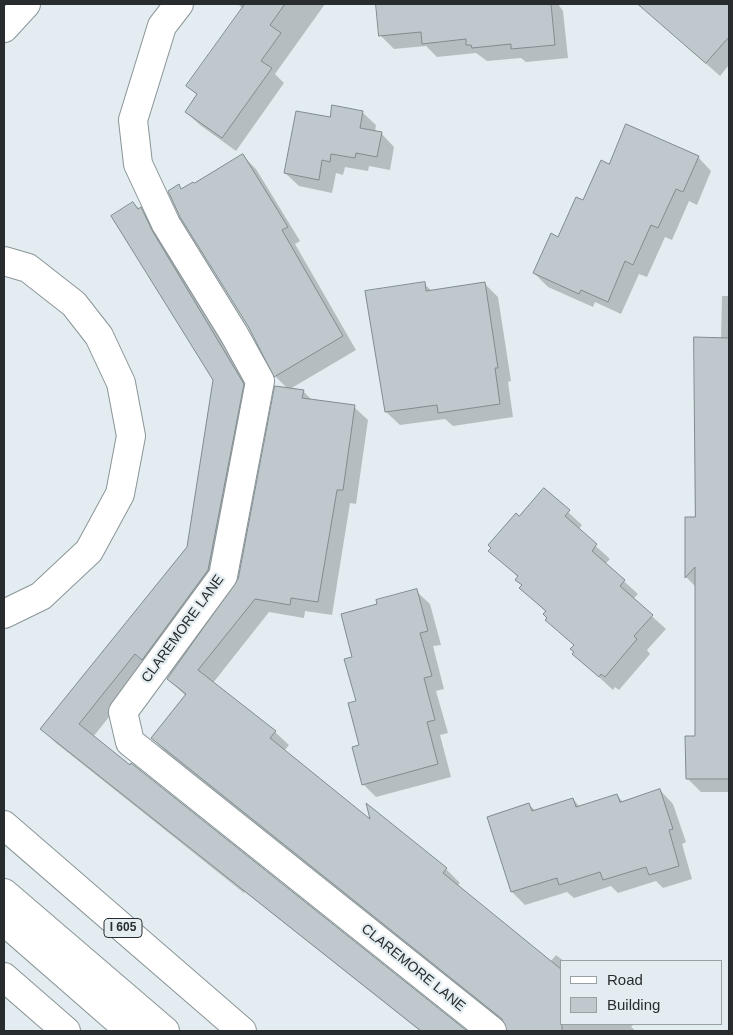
<!DOCTYPE html>
<style>
body{margin:0}
#map{position:relative;width:733px;height:1035px;overflow:hidden;background:#e3edf1;font-family:Arial,sans-serif}
canvas{display:block}
.frame{position:absolute;inset:0;border:5px solid #282c2e;pointer-events:none}
.legend{position:absolute;left:560px;top:960px;width:162px;height:65px;box-sizing:border-box;background:#e3edf1;border:1px solid #98a0a3;margin:0;padding:6px 9px;list-style:none;font-size:15px;color:#282c2e}
.legend li{display:flex;align-items:center;gap:10px;height:25px}
.legend b{width:25px;border:1px solid #98a0a3}
</style>
<div id="map">
<canvas width="733" height="1035"></canvas>
<div class="frame"></div>
<ul class="legend">
<li><b style="height:6px;background:#fff"></b>Road</li>
<li><b style="height:14px;background:#bfc9cd"></b>Building</li>
</ul>
</div>
<script>
const context = document.querySelector('canvas').getContext('2d');
context.lineJoin = 'round';
function fillPath(path, color) {
  context.fillStyle = color;
  context.fill(path, 'evenodd');
}
function stroke(path, color, width, dash) {
  context.strokeStyle = color;
  context.lineWidth = width;
  context.lineCap = dash ? 'butt' : 'round';
  context.setLineDash(dash || []);
  context.stroke(path);
}
function label(font, color, halo, rows, align = 'center') {
  context.font = font + ' Arial,sans-serif';
  context.lineWidth = 4.5;
  context.setLineDash([]);
  context.textBaseline = 'middle';
  context.strokeStyle = halo;
  context.fillStyle = color;
  for (const [text, x, y, turn = 0] of rows) {
    context.save();
    context.translate(x, y);
    context.rotate((+turn || 0) * Math.PI / 180);
    context.textAlign = isNaN(turn) ? turn : align;
    if (halo) context.strokeText(text, 0, 0);
    context.fillText(text, 0, 0);
    context.restore();
  }
}
const shadow = new Path2D(`
 M238,4H325L275,74L284,83L236,151L200,125L186,112L198,96L188,86L243,9Z
 M377,4H558L563,11L568,58L526,62L521,58L487,61L476,53L437,57L426,46L394,49L380,35Z
 M646,4H729V65L720,76L657,20L643,7Z
 M362,112L376,125L375,132L381,133L394,147L390,170L369,166L368,171L345,167L343,175L336,173L332,193L299,186L285,173L331,119Z
 M242,155L256,169L300,241L295,244L356,350L290,389L303,391L312,400L354,407L368,420L356,504L350,503L332,615L305,611L304,618L269,612L213,683L275,732L289,745L284,751L372,822L368,806L446,869L460,883L457,886L550,962L556,955L564,961H562V1024H634L631,1027L636,1031H508V1025L166,752L152,738L186,696L168,679L239,580L288,389L275,376L178,186L182,190L194,185Z
 M698,157L711,171L697,205L689,201L672,240L665,237L647,277L639,274L621,314L595,302L593,307L548,287L534,273L610,166Z
 M133,203L155,223L257,398L222,584L149,667L93,737L130,766L131,765L465,1031H420L245,892L244,893L56,743L42,729L188,547L214,380Z
 M484,283L498,297L511,381L508,382L513,417L453,426L445,419L400,425L386,412L424,284L432,291Z
 M722,296H729V792H701L687,778L696,737V587L686,577L687,518H696L721,339Z
 M544,490L582,525L578,530L610,559L605,564L638,594L633,599L666,629L647,650L650,654L619,690L615,687L613,690L574,654L575,646L548,618L546,612L521,588L523,586L518,577L490,551Z
 M416,591L430,604L441,645L433,646L444,689L436,691L448,733L440,735L451,777L376,797L363,784L354,658L378,605Z
 M660,790L673,804L686,842L682,844L692,879L663,888L656,881L618,893L611,886L574,898L567,892L525,905L512,892L529,805L536,811L573,799L580,807L617,795L623,802Z`);
const building = new Path2D(`
 M245,4H285L270,25L281,33L261,61L272,68L222,138L185,112L197,94L186,86Z
 M376,4H551L555,45L511,49V44L472,48L471,45H466V39L422,44L421,32L379,36Z
 M638,4H729V37L706,63Z
 M332,105L363,111L360,128L382,132L377,157L356,153L355,158L331,154L330,162L322,160L319,180L284,173L296,111L330,117Z
 M626,124L699,156L683,192L676,189L658,228L651,225L633,265L625,261L608,302L581,290L579,294L533,273L551,233L558,237L576,197L583,200L601,160L609,164Z
 M243,154L288,227L282,230L343,336L274,377L248,326L180,217L168,191L179,184L181,189L193,182L194,183Z
 M133,202L138,209L141,207L153,232L244,384L208,570L142,660L135,654L79,724L130,765L131,763L467,1031H421L40,729L187,547L213,380L111,216Z
 M425,282L426,291L485,282L498,368H495L500,404L438,413L437,405L385,412L365,291Z
 M694,337L729,338V779H686L685,736H695V567L685,578V517H695Z
 M275,386L304,390L302,398L355,405L343,490H337L318,602L291,598L290,605L255,599L198,670L276,731L270,738L370,819L366,803L447,868L443,873L562,970V1031H507L502,1019L151,738L186,694L167,679L238,579Z
 M544,488L570,510L565,516L597,544L592,551L625,580L620,586L653,615L634,636L637,639L605,677L601,674L599,677L572,654L574,652L570,649L574,645L545,620L547,618L543,614L546,611L519,588L522,585L515,580L518,576L488,551L491,548L488,545L516,513L519,516Z
 M417,589L428,631L420,633L432,676L424,678L435,720L427,722L438,764L362,785L352,747L359,745L348,703L356,701L344,659L352,657L341,614L377,604L376,600Z
 M660,789L673,829L669,830L679,866L649,875L646,867L603,880L600,872L559,885L557,878L511,892L487,817L529,803L532,811L573,798L576,807L617,794L620,802Z`);
const minor = new Path2D(`
 M179,4L162,26L133,120L138,164L166,224L234,334L260,381L223,576L123,712L130,742L492,1031`);
const secondary = new Path2D(`
 M4,28L26,4`);
const motorway = new Path2D(`
 M4,261L28,268L74,304L99,336L121,383L131,436L120,494L89,551L41,596L4,614
 M4,825L242,1031
 M4,893L165,1031
 M4,921L130,1031
 M4,977L66,1031`);
const shields = [
 [123,928,38]
];
const shieldNames = [
 ["I 605",123,928]
];
const streetNames = [
 ["CLAREMORE LANE",183,629,-54],
 ["CLAREMORE LANE",413,968,39]
];
fillPath(shadow, '#0003');
fillPath(building, '#bfc9cd');
stroke(building, '#818b8f', 1);
stroke(minor, '#8b9598', 30);
stroke(secondary, '#8b9598', 30);
stroke(motorway, '#8b9598', 30);
stroke(minor, '#fff', 28);
stroke(secondary, '#fff', 28);
stroke(motorway, '#fff', 28);
for (const [x, y, w] of shields) {
  const box = new Path2D();
  box.roundRect(x - w / 2, y - 9.5, w, 19, 4);
  context.fillStyle = '#e3edf1';
  context.fill(box);
  stroke(box, '#282c2e', 1);
}
label('bold 12px', '#282c2e', null, shieldNames);
label('14px', '#282c2e', '#e3edf1', streetNames);
</script>
